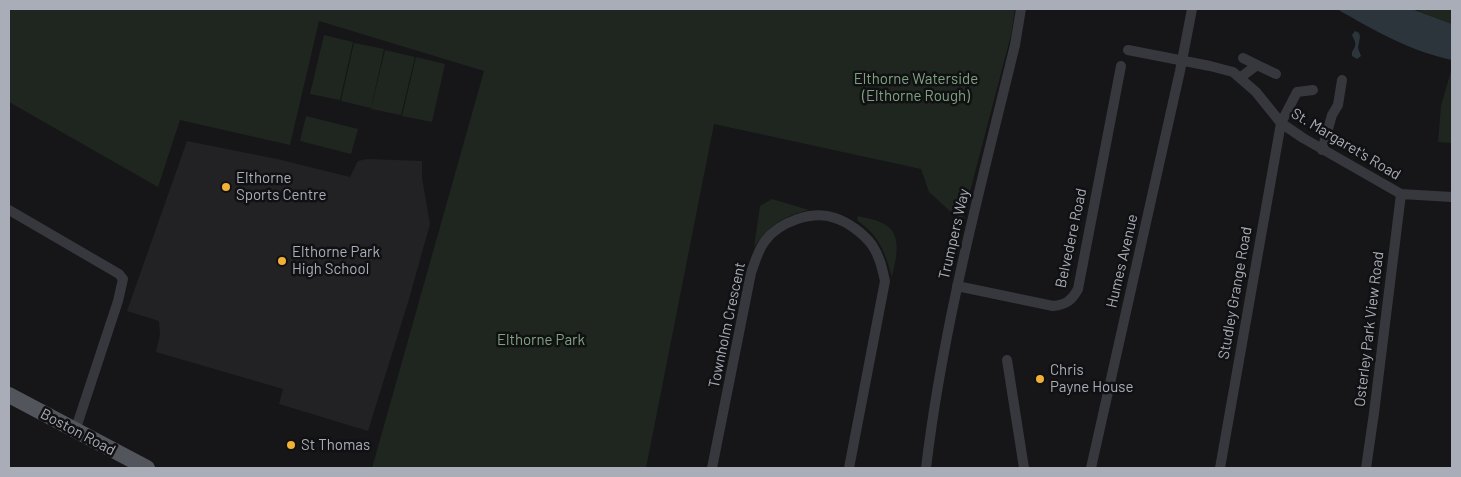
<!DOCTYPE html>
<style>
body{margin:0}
#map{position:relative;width:1461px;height:477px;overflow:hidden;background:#161618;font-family:Barlow,sans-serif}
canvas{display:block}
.frame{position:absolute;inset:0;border:10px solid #a8adb8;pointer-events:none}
</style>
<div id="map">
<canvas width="1461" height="477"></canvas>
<div class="frame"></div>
</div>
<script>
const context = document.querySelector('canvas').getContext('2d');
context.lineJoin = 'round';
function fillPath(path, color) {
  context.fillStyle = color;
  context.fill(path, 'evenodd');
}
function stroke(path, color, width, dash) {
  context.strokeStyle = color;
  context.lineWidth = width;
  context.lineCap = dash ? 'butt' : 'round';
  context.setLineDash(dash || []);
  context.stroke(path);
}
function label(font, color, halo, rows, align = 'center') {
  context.font = font + ' Barlow,sans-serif';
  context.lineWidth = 5;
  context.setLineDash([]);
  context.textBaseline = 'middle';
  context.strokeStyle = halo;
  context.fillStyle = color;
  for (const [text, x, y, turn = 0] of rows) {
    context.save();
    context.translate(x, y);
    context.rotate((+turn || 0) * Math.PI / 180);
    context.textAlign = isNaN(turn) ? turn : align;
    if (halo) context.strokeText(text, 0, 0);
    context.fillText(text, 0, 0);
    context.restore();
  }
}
const built = new Path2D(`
 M187,141L277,159L350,177L358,161L367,159L422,161V178L430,224L409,299L368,431L279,404L283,389L156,352L160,335L159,321L127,311Z`);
const green = new Path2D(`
 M9,9H1015L1011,35L962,222L929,192L921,169L714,124L646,468H372L484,71L319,21L290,145L180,120L158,187L9,102Z
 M1419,9H1452V24L1418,11Z
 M324,35L353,42L340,100L310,94Z
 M354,43L384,49L371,108L341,101Z
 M385,50L415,57L401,115L371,109Z
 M416,57L445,64L432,122L402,116Z
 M1451,71H1452V143L1438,142L1441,106Z
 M306,116L358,129L351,154L300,141Z
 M772,199L809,210C782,217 771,224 754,247L760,206Z
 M858,216C866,218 874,219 882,223C904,232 896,259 892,277C884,250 880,237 857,220Z`);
const water = new Path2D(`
 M1337,9H1412L1452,24V60C1410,51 1373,30 1337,9Z
 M1355,31L1359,33L1360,37L1358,48L1361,56L1357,59L1352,56V52C1357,44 1356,44 1352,35Z`);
const minor = new Path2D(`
 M1128,50L1210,66L1233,72L1256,92L1281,123L1303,138L1401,194L1452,197
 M1243,58L1257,65
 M1241,77L1257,65L1276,74
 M1322,150L1332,115L1338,105L1342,80
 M9,210L119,274L123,279
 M957,286L1053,306C1066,305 1072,300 1078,289L1121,66
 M1007,360L1024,468
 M75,431L118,301L123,279
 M712,468L751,273C755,262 758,250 765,241C779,222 812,210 835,218C848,222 864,234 872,245C880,257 882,268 885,281L849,468
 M926,468C943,325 981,185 1015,45L1021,9
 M1091,468L1180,71L1192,9
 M1220,468L1281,123L1297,92L1313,90
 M1366,468L1374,413L1401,194`);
const primary = new Path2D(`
 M9,395L147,468`);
const markers = [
 [226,187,5,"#f2b134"],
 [282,261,5,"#f2b134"],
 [1040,379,5,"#f2b134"],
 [291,445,5,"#f2b134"]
];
const parkNames = [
 ["Elthorne Waterside",916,79],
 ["(Elthorne Rough)",916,96],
 ["Elthorne Park",541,340]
];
const streetNames = [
 ["St. Margaret's Road",1346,144,31],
 ["Trumpers Way",954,234,-77],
 ["Belvedere Road",1071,238,-78],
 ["Humes Avenue",1122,261,-77],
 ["Studley Grange Road",1235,293,-80],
 ["Townholm Crescent",727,325,-78],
 ["Osterley Park View Road",1369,329,-83],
 ["Boston Road",78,432,28]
];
const poiNames = [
 ["Elthorne",236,178],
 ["Sports Centre",236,195],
 ["Elthorne Park",292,252],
 ["High School",292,269],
 ["Chris",1050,370],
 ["Payne House",1050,387],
 ["St Thomas",301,445]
];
fillPath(built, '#222225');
fillPath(green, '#1e261f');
fillPath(water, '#2c353c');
stroke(minor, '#37383d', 10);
stroke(primary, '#53555c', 16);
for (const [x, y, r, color] of markers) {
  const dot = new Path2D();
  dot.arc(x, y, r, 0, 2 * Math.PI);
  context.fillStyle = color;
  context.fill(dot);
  stroke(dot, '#111113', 2);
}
label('15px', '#7fa381', '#111113', parkNames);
label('15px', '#a8adb8', '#111113', streetNames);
label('15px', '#a8adb8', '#111113', poiNames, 'left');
</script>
